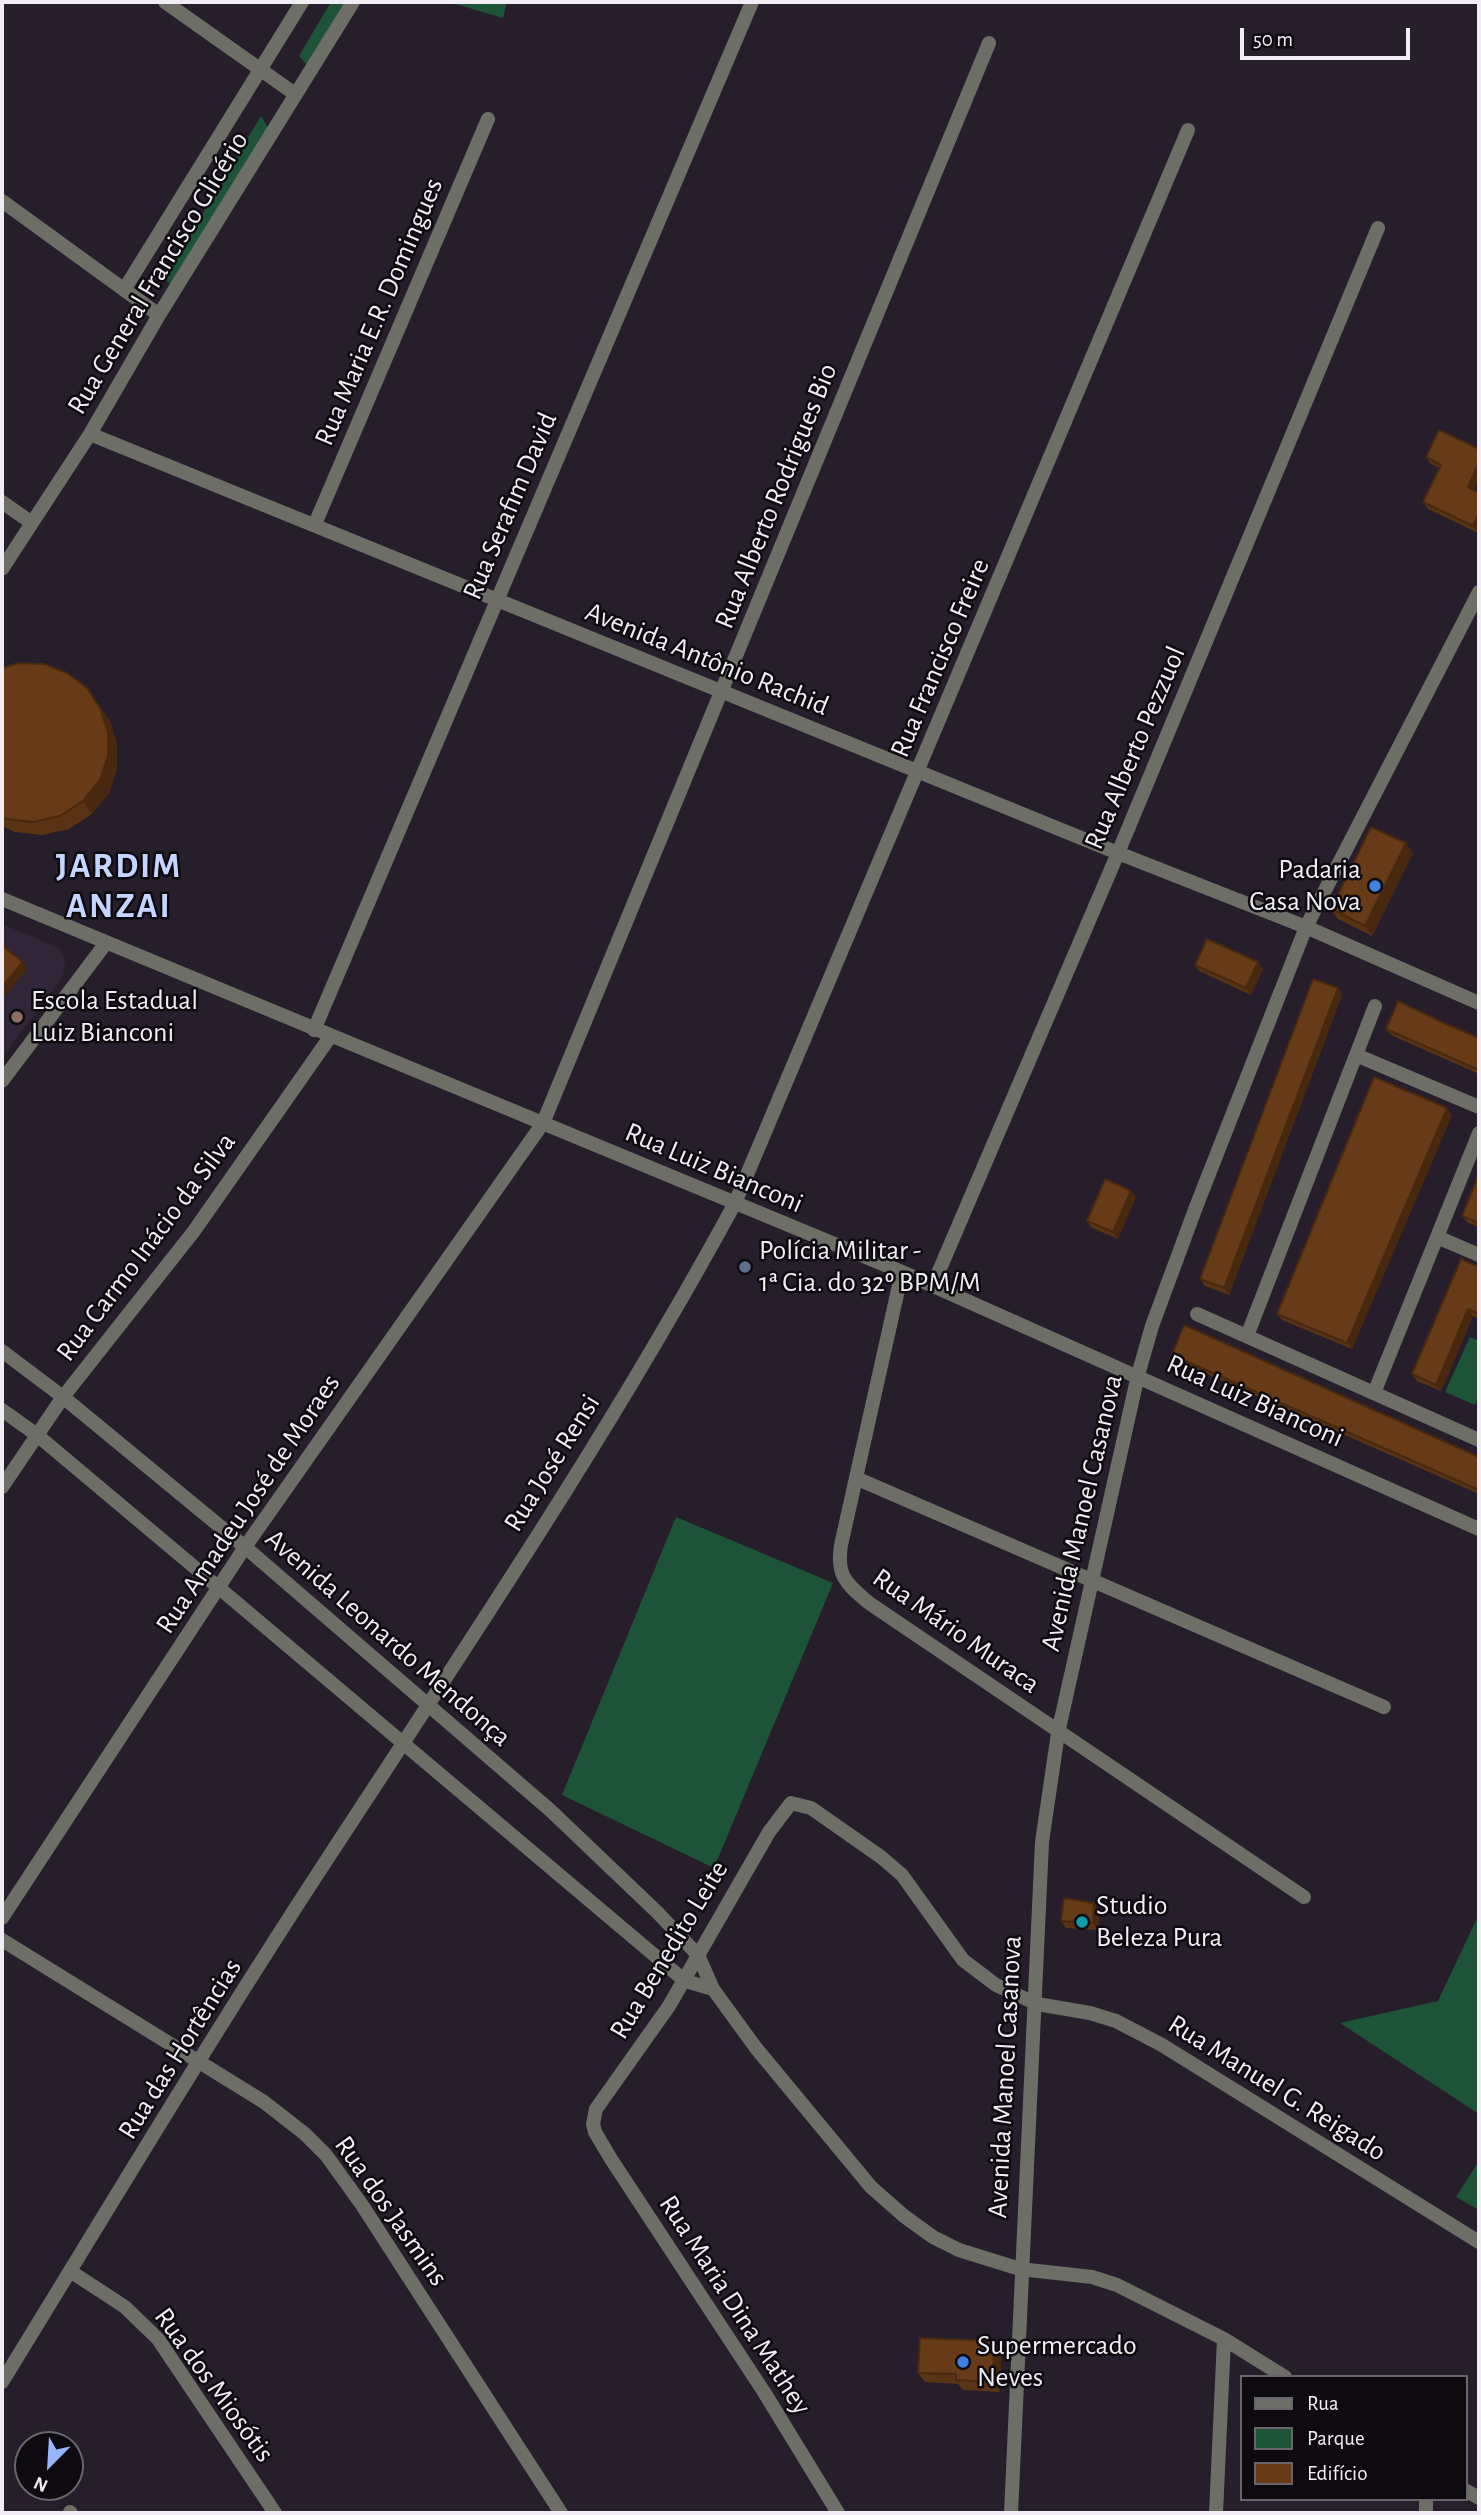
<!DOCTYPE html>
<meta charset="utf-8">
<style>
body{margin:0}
#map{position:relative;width:1481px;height:2515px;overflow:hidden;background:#261f2b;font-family:"Alegreya Sans",sans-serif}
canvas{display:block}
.frame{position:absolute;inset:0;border:4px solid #f1edf5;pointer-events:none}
.legend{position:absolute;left:1240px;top:2375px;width:228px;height:126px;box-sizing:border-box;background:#0d0a10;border:2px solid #68656c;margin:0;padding:9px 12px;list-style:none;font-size:21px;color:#f1edf5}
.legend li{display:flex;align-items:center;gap:14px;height:35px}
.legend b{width:35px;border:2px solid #68656c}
.north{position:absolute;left:14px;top:2431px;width:70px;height:70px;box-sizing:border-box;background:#0d0a10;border:2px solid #68656c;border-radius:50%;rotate:204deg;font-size:19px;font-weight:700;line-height:28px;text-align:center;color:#f1edf5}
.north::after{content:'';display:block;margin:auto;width:24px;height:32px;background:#98b6fd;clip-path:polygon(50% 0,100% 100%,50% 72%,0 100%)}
.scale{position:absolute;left:1240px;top:28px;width:170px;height:32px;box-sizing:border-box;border:4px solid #f1edf5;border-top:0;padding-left:9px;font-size:21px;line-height:24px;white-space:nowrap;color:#f1edf5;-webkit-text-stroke:5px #0d0a10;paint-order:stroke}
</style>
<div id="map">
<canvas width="1481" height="2515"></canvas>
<div class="frame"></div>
<ul class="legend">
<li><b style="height:9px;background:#6d6e66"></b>Rua</li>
<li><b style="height:19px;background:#1d5437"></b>Parque</li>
<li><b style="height:19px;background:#673b17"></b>Edifício</li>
</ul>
<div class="north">N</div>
<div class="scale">50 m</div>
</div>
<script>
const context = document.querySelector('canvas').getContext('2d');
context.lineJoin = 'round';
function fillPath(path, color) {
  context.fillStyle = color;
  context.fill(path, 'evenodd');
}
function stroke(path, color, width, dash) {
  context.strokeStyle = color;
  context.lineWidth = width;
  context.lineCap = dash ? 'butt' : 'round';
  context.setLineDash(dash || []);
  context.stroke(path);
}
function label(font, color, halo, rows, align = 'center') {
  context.font = font + ' "Alegreya Sans",sans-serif';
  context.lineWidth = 5;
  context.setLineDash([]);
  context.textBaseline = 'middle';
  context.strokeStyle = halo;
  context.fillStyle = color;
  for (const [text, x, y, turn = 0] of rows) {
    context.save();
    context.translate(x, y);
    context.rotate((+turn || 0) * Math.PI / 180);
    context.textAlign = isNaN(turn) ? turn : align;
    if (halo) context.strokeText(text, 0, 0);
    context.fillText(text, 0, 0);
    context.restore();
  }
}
const built = new Path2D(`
 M2,924L59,948L65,960L63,976L2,1058Z`);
const green = new Path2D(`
 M331,2H346L307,65L299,56Z
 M449,2H507L503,18Z
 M261,116L270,131L173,287L164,278Z
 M1470,1337L1479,1341V1395L1475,1405L1445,1392Z
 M676,1517L833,1583L714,1868L562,1795Z
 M1479,1914V2114L1340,2023L1438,2001Z
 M1479,2161V2210L1456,2197Z`);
const minor = new Path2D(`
 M165,2L295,94
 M2,201L159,315
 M124,290L302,2
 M90,434L1118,853L1306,927L1479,1003
 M2,502L32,523
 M315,524L488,119
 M2,569L90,434L159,315L353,2
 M2,899L902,1272L1479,1529
 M314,1030L752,2
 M1356,1055L1479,1107
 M2,1081L106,943
 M1437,1237L1479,1255
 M902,1272L841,1545C836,1577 847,1584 869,1603L1304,1897
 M933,1285L1118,853L1378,228
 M1197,1314L1479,1440
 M1247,1336L1375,1006
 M2,1351L63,1397L245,1547L550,1810L657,1912L698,1955L713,1989L756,2048L871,2187L904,2216L933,2237L959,2250L1020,2269L1092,2277L1117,2285L1224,2339L1285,2377
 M1374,1393L1479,1133
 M2,1410L37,1435L218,1587L685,1981L713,1989
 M858,1479L1384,1707
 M2,1487L63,1397L194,1231L330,1037
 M2,1918L245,1547L543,1123L989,43
 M2,1940L264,2102L305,2134L326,2155L362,2205L561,2513
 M70,2271L125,2307L158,2339L275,2513
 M2,2382C109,2208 214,2032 326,1861C467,1645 612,1430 735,1203L1188,130
 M1465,2490L1479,2498
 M70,2512L71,2513
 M838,2513L764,2392L611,2159L595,2132L593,2124L596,2109L669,2006L769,1832L791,1803L811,1808L881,1857L902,1875L963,1960L996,1985L1037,2004L1090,2013L1116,2021L1162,2045L1479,2242
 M1011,2513L1042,1842L1058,1733L1138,1375L1152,1326L1196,1207L1306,927L1479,592
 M1216,2513L1224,2339
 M1426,2513V2499`);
const wall = new Path2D(`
 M1479,449V479L1474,490L1479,493V529L1478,533L1428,509L1423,502L1439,468L1431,464L1426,457Z
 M2,668L110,721L117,745V769L109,793L92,814L69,829L42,835L15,832L2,826Z
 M1413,853L1372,936L1338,919L1331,909Z
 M1195,965L1263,969L1251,995L1199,971Z
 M1338,988L1342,995L1229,1295L1205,1286L1200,1279Z
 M1446,1024L1479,1038V1074L1391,1035L1386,1029Z
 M1452,1115L1352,1349L1282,1320L1277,1314Z
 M1479,1174V1227L1467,1222L1462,1216Z
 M1136,1197L1118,1239L1092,1228L1087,1221Z
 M1479,1267V1318L1473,1316L1441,1391L1417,1381L1412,1374Z
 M1172,1355L1479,1457V1494L1177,1361Z
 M1099,1909L1098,1930L1066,1928L1061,1921Z
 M994,2341L1001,2351L1000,2392L963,2390L958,2384L925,2382L918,2373Z`);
const shadedWall = new Path2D(`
 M1479,463V479L1472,494L1468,487Z
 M1479,513V529L1478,533L1473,526Z
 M87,688L110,721L117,745V769L109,793L92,814L83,801Z
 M1406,843L1413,853L1372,936L1365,926Z
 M23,962L27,969L2,1000V987Z
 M1258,962L1263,969L1251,995L1246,988Z
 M1338,988L1342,995L1229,1295L1224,1288Z
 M1447,1108L1452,1115L1352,1349L1347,1343Z
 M1131,1191L1136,1197L1118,1239L1113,1232Z
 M1468,1309L1473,1316L1441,1391L1436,1385Z
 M1094,1903L1099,1909L1098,1930L1093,1923Z
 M994,2341L1001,2351L1000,2392L993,2382Z`);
const building = new Path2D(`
 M1439,430L1479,449V463L1468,487L1479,493V513L1473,526L1423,502L1441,465L1426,457Z
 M19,663L44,664L67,673L87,688L100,708L108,732V756L100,780L83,801L60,816L33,822L6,819L2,817V668Z
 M1371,827L1406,843L1365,926L1331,909Z
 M1207,939L1258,962L1246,988L1195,965Z
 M2,945L23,962L2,987Z
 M1313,979L1338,988L1224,1288L1200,1279Z
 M1398,1001L1446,1024L1479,1038V1070L1386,1029Z
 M1374,1077L1447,1108L1347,1343L1277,1314Z
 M1479,1174V1223L1462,1216Z
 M1105,1179L1131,1191L1113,1232L1087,1221Z
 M1461,1259L1479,1267V1283L1478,1286H1479V1314L1468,1309L1436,1385L1412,1374Z
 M1184,1325L1479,1457V1490L1172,1355Z
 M1064,1898L1094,1903L1093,1923L1061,1921Z
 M920,2338L994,2341L993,2382L956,2380V2374L918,2373Z`);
const markers = [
 [1375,886,7,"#3f7fe0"],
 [17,1017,7,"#8d6e63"],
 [745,1267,7,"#5c6f8a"],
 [1082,1922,7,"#0f9aa8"],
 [963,2362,7,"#3f7fe0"]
];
const streetNames = [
 ["Rua General Francisco Glicério",158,273,-59],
 ["Rua Maria E.R. Domingues",379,312,-67],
 ["Rua Alberto Rodrigues Bio",776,496,-68],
 ["Rua Serafim David",510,506,-67],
 ["Rua Francisco Freire",940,658,-67],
 ["Avenida Antônio Rachid",707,659,22],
 ["Rua Alberto Pezzuol",1135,748,-67],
 ["Rua Luiz Bianconi",714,1168,23],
 ["Rua Carmo Inácio da Silva",146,1247,-53],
 ["Rua Luiz Bianconi",1255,1401,24],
 ["Rua José Rensi",552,1463,-58],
 ["Rua Amadeu José de Moraes",248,1504,-56],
 ["Avenida Manoel Casanova",1082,1513,-77],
 ["Rua Mário Muraca",956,1631,35],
 ["Avenida Leonardo Mendonça",388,1638,41],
 ["Rua Benedito Leite",669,1950,-59],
 ["Rua das Hortências",180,2049,-58],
 ["Avenida Manoel Casanova",1005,2077,-87],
 ["Rua Manuel G. Reigado",1277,2088,32],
 ["Rua dos Jasmins",391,2211,55],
 ["Rua Maria Dina Mathey",735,2305,57],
 ["Rua dos Miosótis",214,2385,54]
];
const poiNames = [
 ["Padaria",1361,870,"right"],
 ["Casa Nova",1361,902,"right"],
 ["Escola Estadual",31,1001],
 ["Luiz Bianconi",31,1033],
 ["Polícia Militar -",759,1251],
 ["1ª Cia. do 32º BPM/M",759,1283],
 ["Studio",1096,1906],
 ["Beleza Pura",1096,1938],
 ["Supermercado",977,2346],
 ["Neves",977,2378]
];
const districtNames = [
 ["JARDIM",119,866],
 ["ANZAI",119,906]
];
fillPath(built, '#302638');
fillPath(green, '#1d5437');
stroke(minor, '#6d6e66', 14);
fillPath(wall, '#593314');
fillPath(shadedWall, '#482910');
fillPath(building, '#673b17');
stroke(building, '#482910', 2);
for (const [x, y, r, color] of markers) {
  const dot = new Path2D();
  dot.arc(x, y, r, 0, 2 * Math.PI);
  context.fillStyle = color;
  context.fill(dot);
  stroke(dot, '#0d0a10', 2.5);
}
label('28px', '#f1edf5', '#0d0a10', streetNames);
label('28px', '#f1edf5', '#0d0a10', poiNames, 'left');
context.letterSpacing = '2px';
label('bold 35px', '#c4d6ff', '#0d0a10', districtNames);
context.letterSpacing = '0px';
</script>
